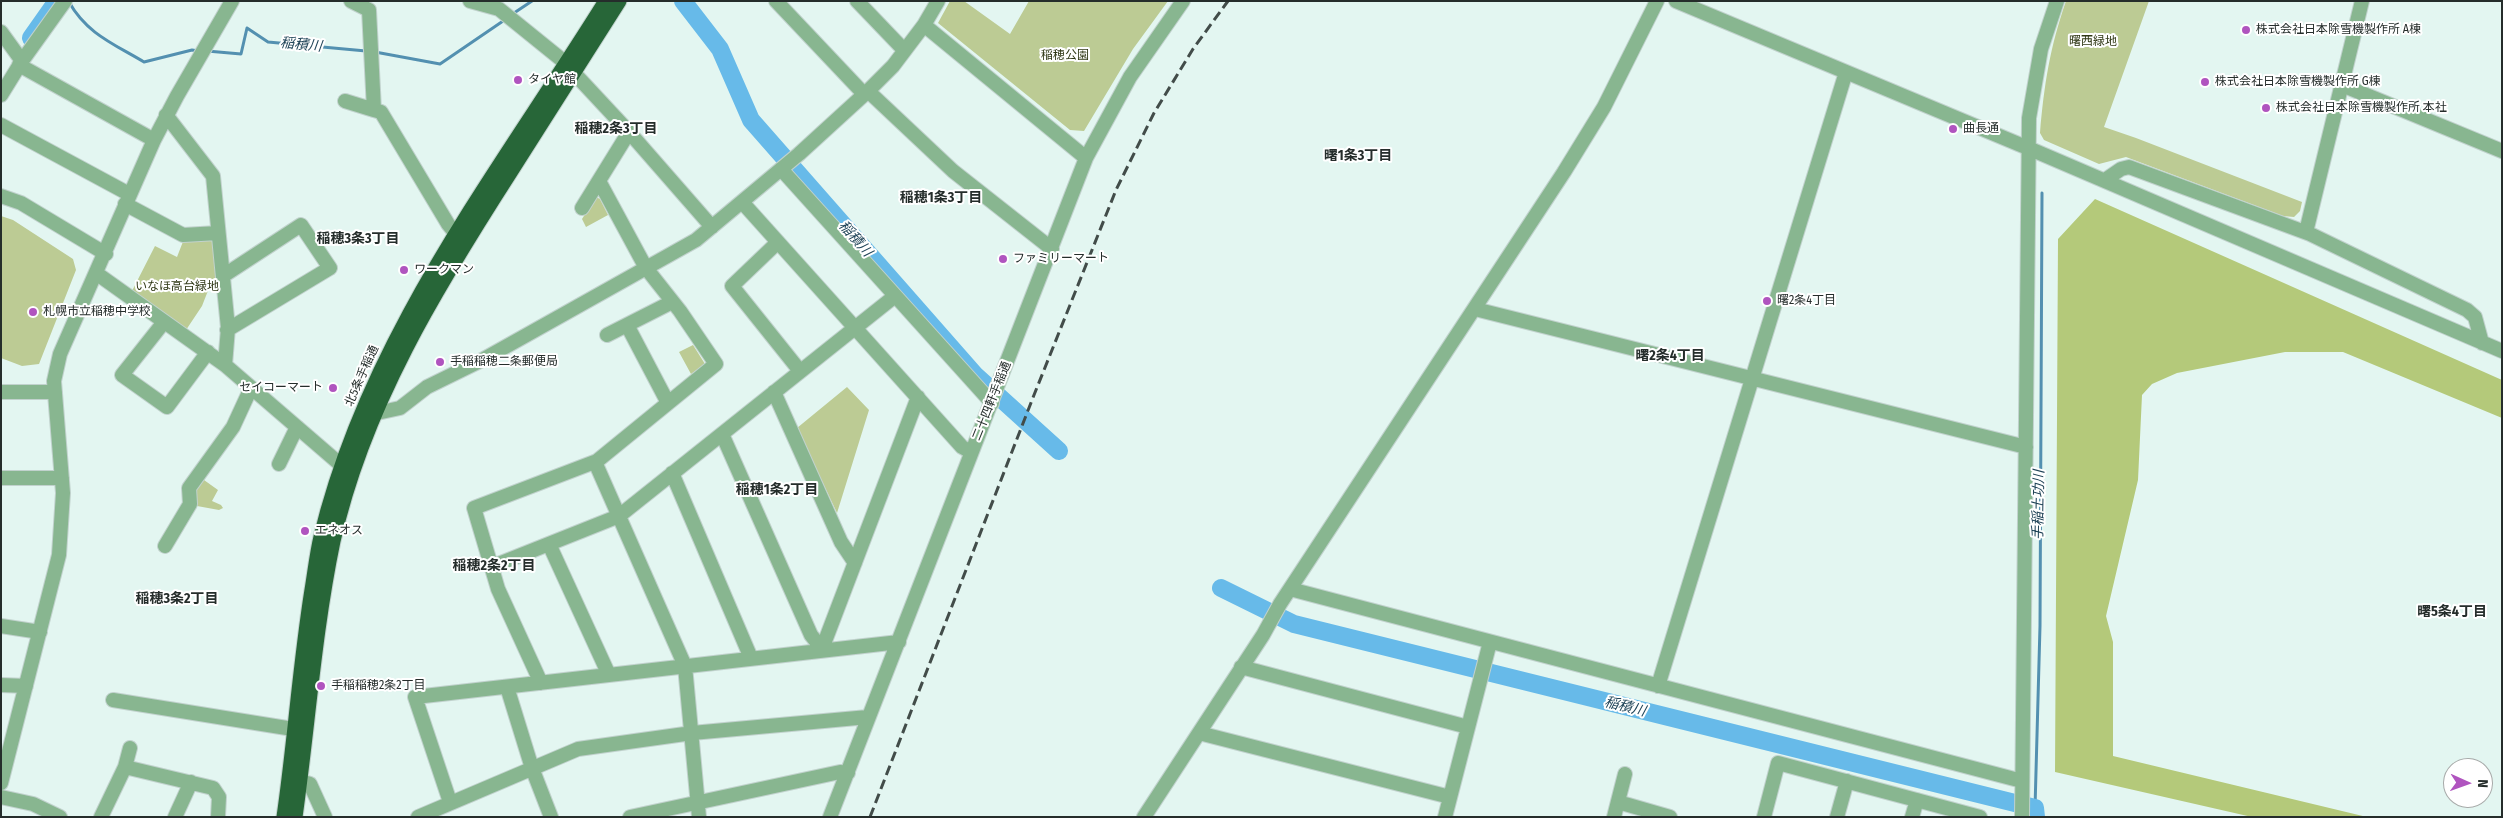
<!DOCTYPE html>
<meta charset="utf-8">
<style>
body{margin:0}
#map{position:relative;width:2503px;height:818px;overflow:hidden;background:#e3f6f1;font-family:"Fira Sans Condensed",sans-serif}
canvas{display:block}
.frame{position:absolute;inset:0;border:2px solid #252d2b;pointer-events:none}
.north{position:absolute;left:2443px;top:758px;width:50px;height:50px;box-sizing:border-box;background:#fff;border:1px solid #a8abaa;border-radius:50%;rotate:92deg;font-size:14px;font-weight:700;line-height:20px;text-align:center;color:#252d2b}
.north::after{content:'';display:block;margin:auto;width:18px;height:22px;background:#b054bf;clip-path:polygon(50% 0,100% 100%,50% 72%,0 100%)}
</style>
<div id="map">
<canvas width="2503" height="818"></canvas>
<div class="frame"></div>
<div class="north">N</div>
</div>
<script>
const context = document.querySelector('canvas').getContext('2d');
context.lineJoin = 'round';
function fillPath(path, color) {
  context.fillStyle = color;
  context.fill(path, 'evenodd');
}
function stroke(path, color, width, dash) {
  context.strokeStyle = color;
  context.lineWidth = width;
  context.lineCap = dash ? 'butt' : 'round';
  context.setLineDash(dash || []);
  context.stroke(path);
}
function label(font, color, halo, rows, align = 'center') {
  context.font = font + ' "Fira Sans Condensed","Noto Sans JP",sans-serif';
  context.lineWidth = 4;
  context.setLineDash([]);
  context.textBaseline = 'middle';
  context.strokeStyle = halo;
  context.fillStyle = color;
  for (const [text, x, y, turn = 0] of rows) {
    context.save();
    context.translate(x, y);
    context.rotate((+turn || 0) * Math.PI / 180);
    context.textAlign = isNaN(turn) ? turn : align;
    if (halo) context.strokeText(text, 0, 0);
    context.fillText(text, 0, 0);
    context.restore();
  }
}
const green = new Path2D(`
 M950,1H964L1010,34L1029,1H1168L1133,49L1084,131L1070,130L938,23Z
 M2066,1H2149L2104,127L2136,138L2302,202L2300,211L2294,217L2283,216L2126,157L2099,164L2044,140L2040,133C2044,85 2050,47 2066,1Z
 M596,197L600,199L608,215L586,227L582,219Z
 M1,216L13,220L73,259L76,270L39,364L22,366L1,358Z
 M184,239H214L218,285L211,283L202,306L186,330L132,291L155,246L177,257Z
 M693,345L705,364L691,374L679,352Z
 M847,387L869,410L837,513L797,428Z
 M204,480L218,490L212,501L221,505L223,508L219,510L197,506L196,488Z`);
const forest = new Path2D(`
 M2095,199L2502,380V418L2343,352H2285L2177,373L2152,384L2142,395L2138,480L2106,616L2113,642V756L2367,817H2252L2055,772L2058,239Z`);
const stream = new Path2D(`
 M69,2C87,34 114,44 144,62L192,50L199,51
 M511,15L532,1
 M207,51L241,54L247,28L268,42L366,51
 M375,52L440,64L506,19
 M2035,808L2040,626L2042,193`);
const river = new Path2D(`
 M683,1L720,49L751,120L975,375L1059,451
 M31,38L57,1
 M1221,588L1294,624L2035,808L2036,817`);
const minor = new Path2D(`
 M351,1L369,10L374,110L381,112L448,224L456,234L463,239
 M470,1L499,9L567,64
 M776,1L864,94
 M857,1L904,50
 M1676,1L2028,148L2502,351
 M924,25L1086,158
 M1,32L22,61
 M19,65L154,140
 M574,73L629,132L712,227
 M2342,85L2502,151
 M868,91L953,171L1052,249
 M1,95L22,61L65,1
 M345,101L374,110
 M166,115L213,176L228,328L225,365
 M1,125L129,194
 M781,169L992,403
 M2105,180L2121,169L2129,167L2310,234L2467,310L2475,317L2482,343
 M1,196L21,203L106,254
 M742,202L962,447L971,452
 M125,204L183,235L218,233
 M582,208L629,132
 M2306,232L2362,1
 M778,242L732,286L800,371
 M96,273L225,365L341,465
 M223,276L301,225L330,268L227,330
 M1475,309L2026,447
 M164,322L122,375L167,407L208,352
 M627,325L668,403
 M607,335L672,302
 M1,392H55
 M774,392L841,542L855,563
 M377,413L400,408L427,387L482,360L696,240L799,154L868,91L893,66L924,25L938,1
 M722,434L811,635L822,649
 M595,462L685,666L699,817
 M279,464L297,427
 M672,473L751,658
 M1,478H62
 M549,544L609,675
 M165,546L190,504L189,488L233,427L251,388
 M491,567L619,516L895,296
 M1290,589L2022,781
 M1,626L40,632
 M822,649L918,397
 M1241,667L1468,727
 M541,683L498,589L474,508L597,461L716,364L680,311L646,268L599,181
 M1,685L26,686
 M1658,686L1846,72
 M507,687L532,768L551,817
 M113,700L293,729
 M1199,733L1450,797
 M125,767L213,788L219,797L218,817
 M290,778L310,784L325,817
 M1,783L59,555L63,493L54,381L60,354L154,140L177,96L232,1
 M1,797L33,804L60,817
 M450,802L415,697L899,642
 M1618,802L1670,817
 M101,817L125,767L130,748
 M175,817L191,782
 M418,817L578,749L692,733L868,717
 M630,817L840,772L848,773
 M830,817L1086,158L1130,77L1183,1
 M1144,817L1263,635L1280,604L1564,172L1604,107L1657,1
 M1445,817L1490,642
 M1614,817L1625,774
 M1764,817L1778,763L1980,817
 M1837,817L1847,781
 M1912,817L1917,800
 M2022,817L2029,118L2041,49L2057,1`);
const highway = new Path2D(`
 M284,817C295,741 300,665 312,590C315,572 317,554 321,537C369,336 499,173 606,1
 M295,817C308,725 314,632 333,541C363,406 437,286 511,171C547,115 583,58 619,1`);
const rail = new Path2D(`
 M870,817L1034,395L1116,190L1154,113L1193,49L1228,1`);
const markers = [
 [2246,30,5,"#b054bf"],
 [518,80,5,"#b054bf"],
 [2205,82,5,"#b054bf"],
 [2266,108,5,"#b054bf"],
 [1953,129,5,"#b054bf"],
 [1003,259,5,"#b054bf"],
 [404,270,5,"#b054bf"],
 [1767,301,5,"#b054bf"],
 [33,312,5,"#b054bf"],
 [440,362,5,"#b054bf"],
 [333,388,5,"#b054bf"],
 [305,531,5,"#b054bf"],
 [321,686,5,"#b054bf"]
];
const poiNames = [
 ["株式会社日本除雪機製作所 A棟",2256,30],
 ["タイヤ館",528,80],
 ["株式会社日本除雪機製作所 G棟",2215,82],
 ["株式会社日本除雪機製作所 本社",2276,108],
 ["曲長通",1963,129],
 ["ファミリーマート",1013,259],
 ["ワークマン",414,270],
 ["曙2条4丁目",1777,301],
 ["札幌市立稲穂中学校",43,312],
 ["手稲稲穂二条郵便局",450,362],
 ["セイコーマート",323,388,"right"],
 ["エネオス",315,531],
 ["手稲稲穂2条2丁目",331,686]
];
const parkNames = [
 ["曙西緑地",2093,42],
 ["稲穂公園",1065,56],
 ["いなほ高台緑地",177,287]
];
const streetNames = [
 ["北5条手稲通",362,376,-66],
 ["二十四軒手稲通",992,401,-68]
];
const waterNames = [
 ["稲積川",301,45,6],
 ["稲積川",855,239,49],
 ["手稲土功川",2039,505,-89],
 ["稲積川",1625,707,14]
];
const neighbourhoodNames = [
 ["稲穂2条3丁目",616,129],
 ["曙1条3丁目",1358,156],
 ["稲穂1条3丁目",941,198],
 ["稲穂3条3丁目",358,239],
 ["曙2条4丁目",1670,356],
 ["稲穂1条2丁目",777,490],
 ["稲穂2条2丁目",494,566],
 ["稲穂3条2丁目",177,599],
 ["曙5条4丁目",2452,612]
];
fillPath(green, '#bccb94');
fillPath(forest, '#b4c97a');
stroke(stream, '#5390b0', 3);
stroke(river, '#67bae9', 18);
stroke(minor, '#c1d2cd', 16);
stroke(highway, '#c1d2cd', 17);
stroke(minor, '#88b690', 14);
stroke(highway, '#276638', 15);
stroke(rail, '#424c49', 3, [10, 5]);
for (const [x, y, r, color] of markers) {
  const dot = new Path2D();
  dot.arc(x, y, r, 0, 2 * Math.PI);
  context.fillStyle = color;
  context.fill(dot);
  stroke(dot, '#fff', 2);
}
label('12px', '#252d2b', '#fff', poiNames, 'left');
label('12px', '#303816', '#fff', parkNames);
label('12px', '#252d2b', '#fff', streetNames);
label('italic 14px', '#1f4357', '#fff', waterNames);
label('bold 14px', '#252d2b', '#fff', neighbourhoodNames);
</script>
